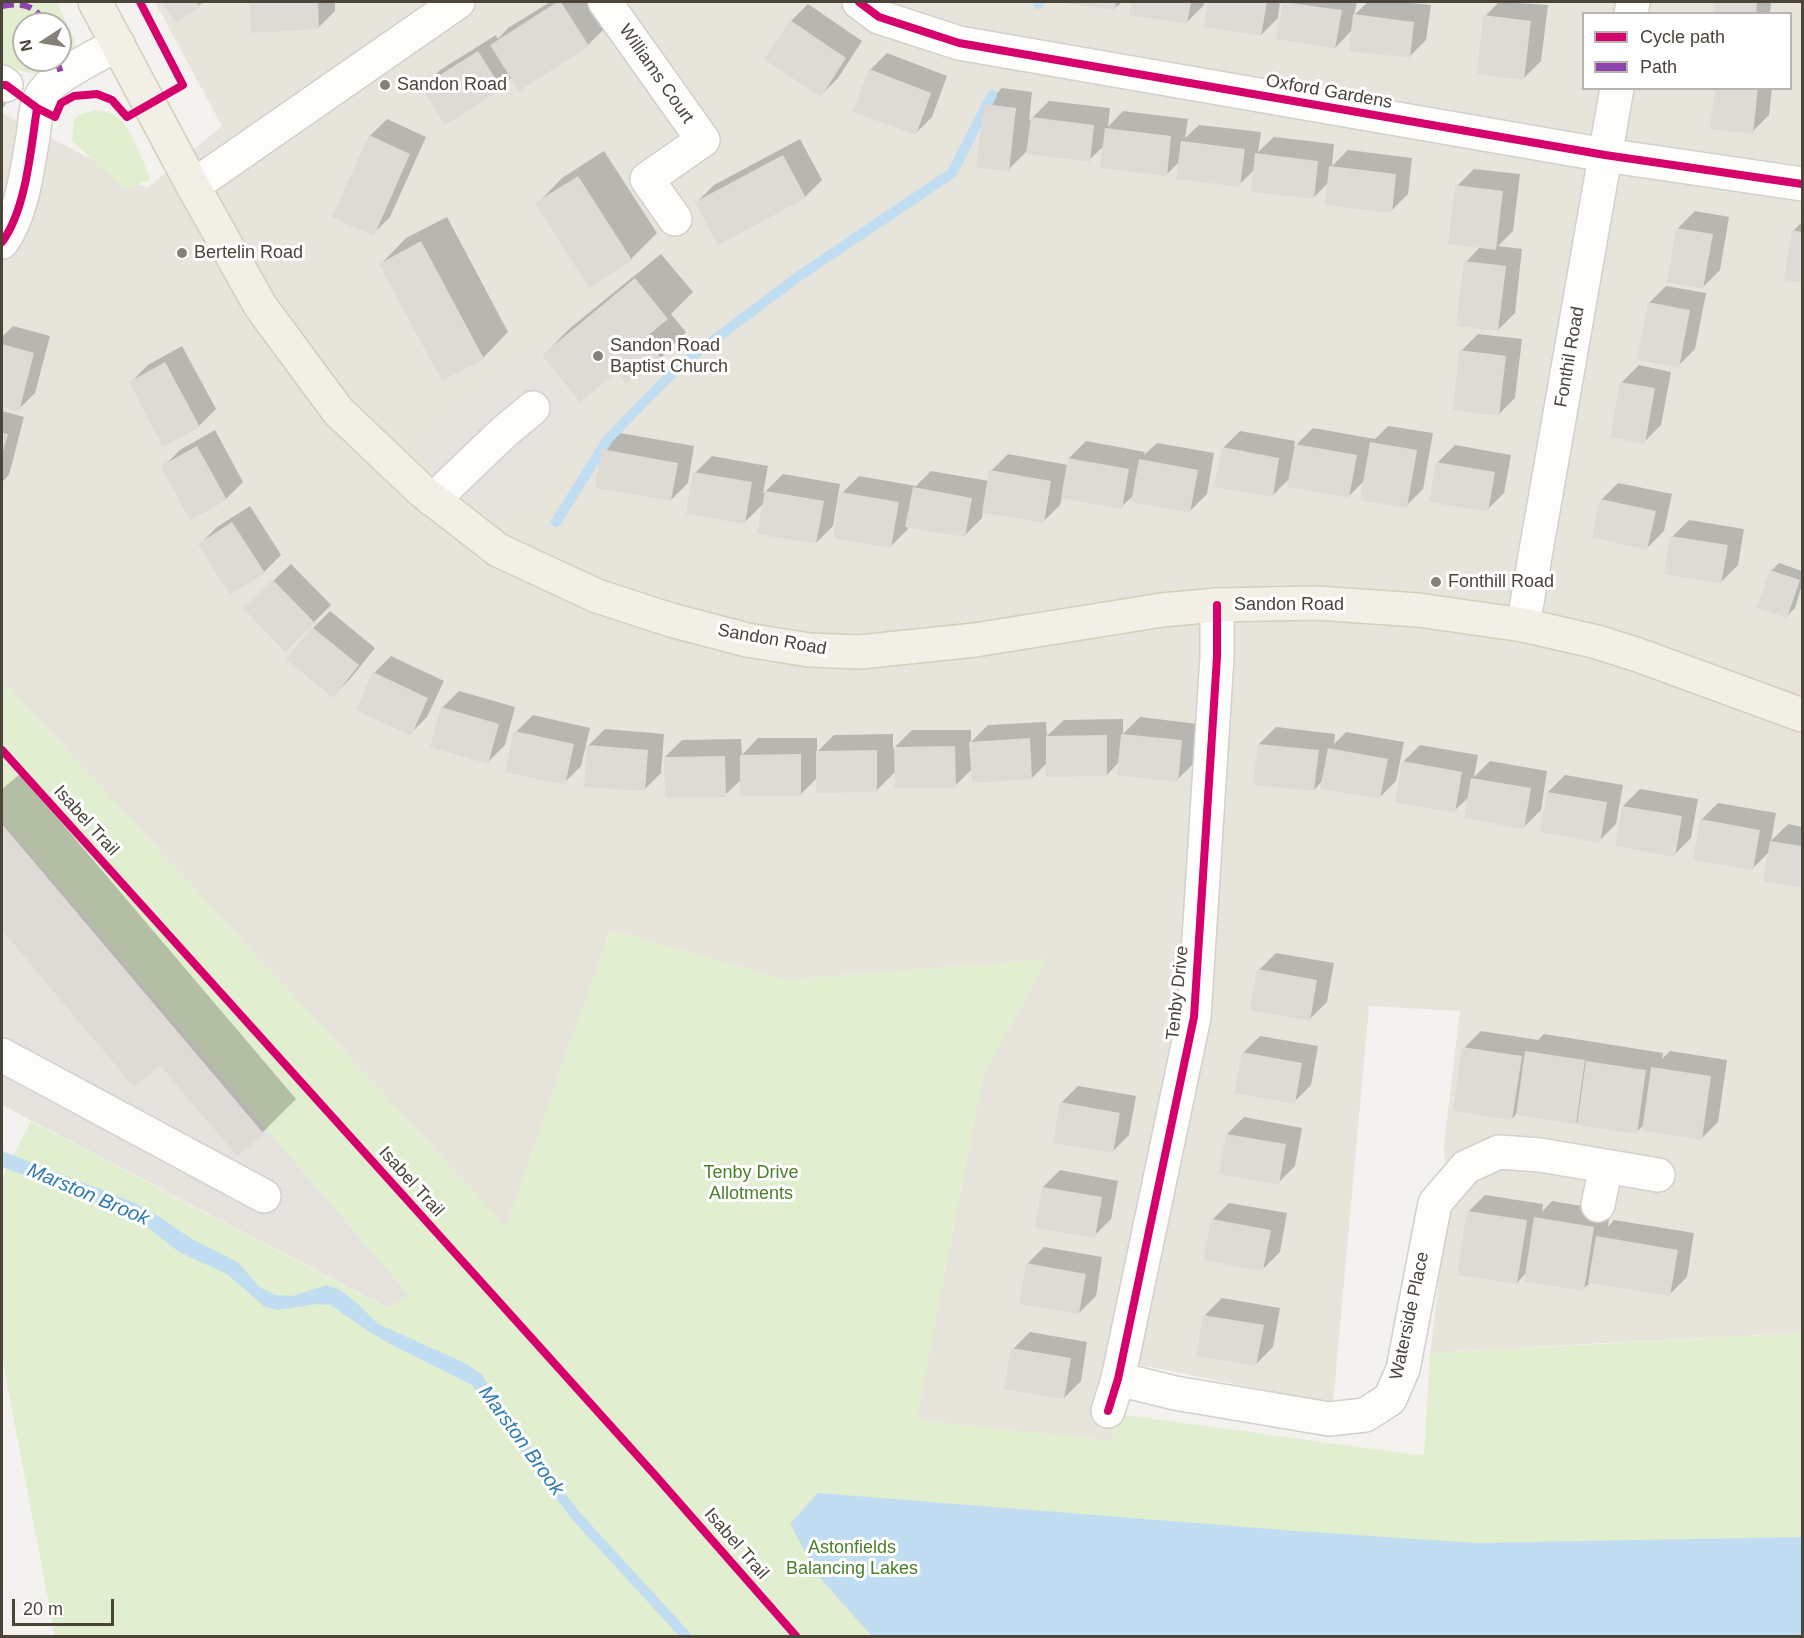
<!DOCTYPE html>
<style>
body{margin:0}
#map{position:relative;width:1804px;height:1638px;overflow:hidden;background:#f4f2ee;font-family:Arial,sans-serif}
canvas{display:block}
.frame{position:absolute;inset:0;border:3px solid #4b4439;pointer-events:none}
.legend{position:absolute;left:1582px;top:12px;width:210px;height:78px;box-sizing:border-box;background:#fff;border:2px solid #b7b4b0;margin:0;padding:8px 10px;list-style:none;font-size:18px;color:#4b4439}
.legend li{display:flex;align-items:center;gap:12px;height:30px}
.legend b{width:30px;border:2px solid #b7b4b0}
.north{position:absolute;left:12px;top:12px;width:60px;height:60px;box-sizing:border-box;background:#fff;border:2px solid #b7b4b0;border-radius:50%;rotate:258deg;font-size:16px;font-weight:700;line-height:24px;text-align:center;color:#4b4439}
.north::after{content:'';display:block;margin:auto;width:21px;height:27px;background:#868178;clip-path:polygon(50% 0,100% 100%,50% 72%,0 100%)}
.scale{position:absolute;left:12px;top:1599px;width:102px;height:27px;box-sizing:border-box;border:3px solid #4b4439;border-top:0;padding-left:8px;font-size:18px;line-height:21px;white-space:nowrap;color:#4b4439;-webkit-text-stroke:4px #fff;paint-order:stroke}
</style>
<div id="map">
<canvas width="1804" height="1638"></canvas>
<div class="frame"></div>
<ul class="legend">
<li><b style="height:8px;background:#d6006c"></b>Cycle path</li>
<li><b style="height:8px;background:#8e44ad"></b>Path</li>
</ul>
<div class="north">N</div>
<div class="scale">20 m</div>
</div>
<script>
const context = document.querySelector('canvas').getContext('2d');
context.lineJoin = 'round';
function fillPath(path, color) {
  context.fillStyle = color;
  context.fill(path, 'evenodd');
}
function stroke(path, color, width, dash) {
  context.strokeStyle = color;
  context.lineWidth = width;
  context.lineCap = dash ? 'butt' : 'round';
  context.setLineDash(dash || []);
  context.stroke(path);
}
function label(font, color, halo, rows, align = 'center') {
  context.font = font + ' Arial,sans-serif';
  context.lineWidth = 6;
  context.setLineDash([]);
  context.textBaseline = 'middle';
  context.strokeStyle = halo;
  context.fillStyle = color;
  for (const [text, x, y, turn = 0] of rows) {
    context.save();
    context.translate(x, y);
    context.rotate((+turn || 0) * Math.PI / 180);
    context.textAlign = isNaN(turn) ? turn : align;
    if (halo) context.strokeText(text, 0, 0);
    context.fillText(text, 0, 0);
    context.restore();
  }
}
const residential = new Path2D(`
 M155,2H1802V1333L1585,1344L1430,1353L1447,1212L1444,1143L1460,1011L1369,1006L1333,1404L1131,1363L1111,1441L916,1420L983,1075L1047,959L786,980L610,930L506,1227L2,680V113L147,188L222,126ZM1584,14H1790V88H1584Z`);
const industrial = new Path2D(`
 M2,820L409,1295L388,1308L2,1105Z`);
const green = new Path2D(`
 M2,2H57L75,42L74,53L42,77C29,72 14,71 2,64ZM24,24H60V60H24Z
 M98,110C102,111 107,112 112,114C131,123 143,161 150,180L125,189L72,141L74,120L81,114Z
 M2,680L506,1227L610,930L786,980L1047,959L983,1075L917,1420L1111,1441L1118,1414L1424,1456L1430,1353L1802,1333V1636H55L2,1357V1178L31,1121L387,1308L409,1295L2,820Z`);
const parking = new Path2D(`
 M533,348L586,425L527,508L513,500L498,523L457,497L412,449Z`);
const water = new Path2D(`
 M2,1151L135,1203L160,1217L190,1238L239,1263L259,1287L275,1295L293,1296L326,1285L340,1290L359,1305L378,1324L467,1364L481,1374L528,1441L514,1444L472,1385L394,1346L368,1331L331,1305L317,1304L277,1310L264,1306L227,1274L179,1252L149,1228L128,1214L2,1167Z
 M818,1493L1296,1531L1476,1543L1802,1537V1636H872L819,1577L790,1524Z`);
const shadow = new Path2D(`
 M164,2H204L175,21Z
 M251,2H335V11L318,28L253,31Z
 M550,2H588L605,28L588,45L512,77L501,88L446,123L423,87L440,70L496,35L498,39L508,28Z
 M1060,2H1122L1114,9Z
 M1132,2H1204V5L1187,22L1131,13Z
 M1209,2H1280L1278,18L1261,35L1205,26Z
 M1284,2H1357L1354,15L1368,2H1402L1431,5L1426,40L1409,57L1353,29L1335,48L1278,38Z
 M1499,2L1548,5L1541,61L1524,78L1485,16Z
 M1715,2H1771L1770,14H1714Z
 M808,4L862,41L838,78L821,95L791,21Z
 M887,53L947,76L932,117L915,134L870,70Z
 M1002,88L1032,92L1029,121L1049,101L1110,108L1108,127L1123,111L1188,119L1185,138L1199,125L1261,132L1258,152L1274,137L1334,144L1332,166L1348,150L1412,158L1408,194L1391,211L1329,182L1313,198L1255,169L1239,185L1180,161L1166,175L1105,145L1089,160L1028,150L1008,170L985,105Z
 M1716,88H1772L1769,115L1752,132Z
 M2,99L7,103L2,109Z
 M387,119L426,137L390,217L373,234L370,136Z
 M800,139L822,180L805,197L697,202L714,185Z
 M604,151L657,233L631,259L590,286L537,204L562,178Z
 M1474,169L1520,174L1513,231L1498,246L1522,249L1515,313L1498,330L1466,262L1481,246L1457,186Z
 M1695,211L1729,217L1720,270L1703,287L1678,228Z
 M447,217L508,332L483,358L381,264L406,238Z
 M1802,222V282L1786,279L1794,230Z
 M661,254L693,292L671,314L686,332L661,358L618,370L544,355L569,329Z
 M1666,286L1706,293L1695,349L1678,366L1649,303Z
 M13,326L50,336L35,393L18,410L2,406V337Z
 M1478,334L1522,339L1515,398L1498,415L1461,351Z
 M182,346L216,409L199,426L131,382L148,365Z
 M1639,365L1671,372L1661,425L1644,442L1622,382Z
 M2,411L24,417L9,475L2,482Z
 M1388,426L1433,433L1423,489L1406,506L1365,480L1349,496L1290,478L1272,496L1223,448L1240,431L1295,441L1294,447L1313,428L1375,439Z
 M215,430L243,482L226,499L163,467L180,450Z
 M620,433L694,446L688,483L671,500L603,450Z
 M1086,441L1145,452L1144,455L1157,443L1214,453L1207,494L1190,511L1134,495L1121,507L1062,497L1060,505L1043,522L983,511L982,518L965,535L908,526V529L891,546L842,493L859,476L916,486L931,471L989,481L991,471L1008,454L1068,465L1069,458Z
 M1455,445L1511,455L1504,493L1487,510L1438,462Z
 M712,456L768,466L763,494L783,474L840,484L833,526L816,543L764,503L744,523L695,473Z
 M1618,483L1672,494L1664,531L1647,548L1601,500Z
 M250,506L281,555L264,572L200,544L217,527Z
 M1689,520L1744,529L1738,565L1721,582L1672,537Z
 M1779,563L1802,571V585L1795,608L1787,616L1771,571Z
 M291,564L331,605L314,622L245,608Z
 M330,611L375,648L350,679L333,696L313,628Z
 M391,656L444,681L427,717L410,734L374,673Z
 M459,691L515,707L505,745L488,762L442,708Z
 M533,715L590,728L581,766L564,783L516,732Z
 M1140,717L1198,724L1194,763L1177,780L1120,761L1107,775L1048,762L1032,778L973,768L955,786L896,771L877,790L818,777L801,794L742,779L725,795L665,757L682,740L741,739L742,755L758,738H817V752L834,735L893,734V749L912,730H971V742L988,725L1046,722L1047,736L1064,720L1123,719V734Z
 M1276,727L1335,734L1334,744L1346,732L1404,742L1396,781L1379,798L1323,780L1314,790L1259,744Z
 M605,729L664,734L661,773L644,790L588,746Z
 M1420,745L1478,755L1474,777L1490,761L1547,771L1541,810L1524,827L1470,796L1454,811L1403,762Z
 M20,774L296,1099L263,1132L237,1154L160,1063L135,1084L2,927V789Z
 M1565,775L1623,785L1616,824L1599,841L1548,792Z
 M1640,789L1698,799L1691,838L1674,855L1623,806Z
 M1718,803L1776,813L1771,841L1788,824L1802,827V887L1764,880L1769,852L1752,869L1701,820Z
 M1276,953L1334,963L1327,1002L1310,1019L1259,970Z
 M1481,1031L1538,1040L1544,1034L1663,1053L1662,1059L1670,1051L1727,1060L1718,1122L1701,1139L1644,1125L1636,1132L1517,1113L1512,1119L1464,1048Z
 M1260,1036L1318,1046L1311,1085L1294,1102L1243,1053Z
 M1078,1086L1136,1096L1129,1135L1112,1152L1061,1103Z
 M1244,1117L1302,1128L1295,1166L1278,1183L1227,1134Z
 M1060,1170L1118,1181L1111,1219L1094,1236L1043,1187Z
 M1485,1195L1543,1204L1542,1212L1552,1201L1610,1211L1608,1227L1614,1220L1694,1233L1687,1277L1670,1294L1591,1282L1583,1289L1527,1272L1517,1283L1468,1212Z
 M1229,1203L1287,1213L1280,1252L1263,1269L1212,1220Z
 M1044,1247L1102,1257L1096,1296L1079,1313L1027,1264Z
 M1222,1298L1280,1308L1273,1347L1256,1364L1205,1315Z
 M1030,1332L1087,1342L1081,1381L1064,1398L1013,1349Z`);
const stream = new Path2D(`
 M1038,4L1040,2
 M556,522L608,439L678,367L799,276L952,173L992,95
 M512,1431L576,1516L686,1636`);
const building = new Path2D(`
 M162,2H197L200,7L175,23Z
 M250,2H318L319,29L251,33Z
 M557,2H561L589,46L519,91L490,45Z
 M1059,2H1116L1115,10Z
 M1131,2H1191L1187,24L1129,15Z
 M1208,2H1267L1261,36L1204,27Z
 M1283,2L1342,10L1335,49L1276,39Z
 M1714,2H1757L1756,14H1713Z
 M1353,14L1414,22L1410,58L1349,51Z
 M1483,15L1531,21L1524,80L1477,74Z
 M790,20L846,58L821,97L764,59Z
 M478,51L502,89L445,125L421,87Z
 M869,69L931,93L916,135L853,112Z
 M1715,88H1758L1753,134L1710,129Z
 M984,104L1016,108L1009,171L976,168Z
 M1031,117L1094,125L1090,162L1026,154Z
 M1105,128L1171,136L1167,176L1100,168Z
 M369,135L410,154L374,236L332,217Z
 M1181,141L1245,149L1240,187L1176,179Z
 M1255,153L1318,161L1314,199L1251,192Z
 M783,155L806,198L718,245L695,202Z
 M1329,166L1396,174L1392,213L1325,205Z
 M578,176L632,260L589,288L535,203Z
 M1455,185L1503,191L1496,250L1448,244Z
 M1676,228L1713,234L1703,289L1667,282Z
 M1792,230L1802,232V283L1784,280Z
 M421,241L484,359L442,381L379,264Z
 M1464,261L1506,266L1498,331L1456,326Z
 M635,278L668,319L645,338L662,359L638,378L635,376L626,383L617,372L580,402L542,355Z
 M1648,302L1690,310L1679,368L1637,360Z
 M2,344L34,353L19,412L2,407Z
 M1459,350L1506,356L1499,416L1453,410Z
 M165,362L200,427L163,447L129,382Z
 M1620,382L1655,388L1645,444L1610,437Z
 M2,433L8,434L2,455Z
 M1370,442L1417,450L1407,508L1360,500Z
 M1295,444L1357,455L1349,498L1287,487Z
 M197,446L227,500L190,520L161,466Z
 M1222,447L1279,458L1273,497L1214,487Z
 M601,449L678,463L671,501L595,488Z
 M1068,458L1129,469L1122,509L1061,498Z
 M1139,459L1198,470L1190,513L1131,502Z
 M1436,462L1495,472L1488,512L1429,502Z
 M989,470L1051,481L1044,523L982,513Z
 M693,472L752,482L745,524L686,514Z
 M913,487L972,498L965,537L905,527Z
 M765,491L824,501L816,544L757,534Z
 M840,492L899,502L891,548L833,538Z
 M1600,499L1656,511L1647,550L1592,537Z
 M232,522L265,573L230,595L198,544Z
 M1670,536L1728,545L1721,584L1664,574Z
 M1770,570L1800,580L1787,618L1757,608Z
 M273,580L315,623L285,652L243,608Z
 M312,627L359,665L333,698L286,659Z
 M373,672L428,698L411,736L356,710Z
 M441,707L499,724L488,764L430,747Z
 M514,731L574,744L565,785L505,772Z
 M1121,734L1182,740L1178,782L1117,775Z
 M1107,735V776L1046,777V736Z
 M1030,738L1032,779L972,783L969,742Z
 M1258,744L1319,750L1314,791L1253,785Z
 M587,745L648,750L645,791L584,787Z
 M955,746L956,788H895L894,747Z
 M1328,748L1388,759L1380,799L1320,789Z
 M877,750V792L816,793V751Z
 M801,754V796H740V755Z
 M725,756L726,797L665,798L664,757Z
 M1402,761L1462,772L1455,813L1395,802Z
 M1471,778L1531,788L1524,829L1464,818Z
 M1547,792L1607,802L1600,843L1540,832Z
 M1622,806L1682,816L1675,857L1615,846Z
 M1700,819L1760,830L1753,870L1693,860Z
 M2,824L264,1134L237,1156L160,1065L134,1087L2,930Z
 M1770,841L1802,846V888L1763,881Z
 M1257,969L1317,980L1310,1021L1250,1010Z
 M1462,1047L1522,1056L1512,1120L1453,1111Z
 M1525,1051L1585,1060L1576,1124L1516,1115Z
 M1242,1052L1302,1063L1295,1104L1234,1093Z
 M1586,1061L1646,1070L1637,1134L1577,1125Z
 M1651,1067L1711,1076L1702,1140L1642,1131Z
 M1060,1102L1120,1113L1113,1153L1053,1143Z
 M1226,1134L1286,1144L1279,1185L1219,1174Z
 M1042,1187L1102,1197L1095,1238L1035,1228Z
 M1467,1211L1527,1220L1517,1284L1457,1275Z
 M1534,1217L1594,1227L1584,1291L1524,1281Z
 M1211,1219L1271,1230L1263,1271L1203,1260Z
 M1596,1236L1678,1250L1670,1296L1588,1283Z
 M1026,1263L1086,1274L1079,1314L1019,1304Z
 M1203,1315L1264,1325L1256,1366L1196,1356Z
 M1011,1348L1071,1358L1064,1399L1004,1389Z`);
const minor = new Path2D(`
 M605,2L703,140L647,179L675,219
 M859,2L879,17L959,43L1605,155L1802,184
 M1631,14L1633,2
 M2,82L6,85
 M193,186L458,2
 M2,242C22,215 27,170 33,137C35,122 35,104 44,92C54,76 100,54 118,44
 M433,500L504,432L533,408
 M1523,625L1617,88
 M2,1055L264,1196
 M1598,1205L1606,1166
 M1118,1379L1175,1393L1329,1419L1365,1415L1390,1399L1403,1369L1435,1203L1466,1167L1499,1152L1540,1155L1658,1175
 M1108,1411L1118,1379L1194,1017L1217,657V605`);
const major = new Path2D(`
 M95,2L193,186L261,307L338,411L421,490L498,550L597,596L671,620L747,640L809,650L860,652L975,640L1162,610L1217,605L1317,603L1418,610L1523,625L1597,642L1638,655L1802,715`);
const quiet = new Path2D(`
 M2,6C20,2 37,5 45,24
 M57,60L62,77`);
const cycleway = new Path2D(`
 M859,2L879,17L959,43L1605,155L1802,184
 M2,85H6L37,108L55,117L61,103L74,96L97,94L112,100L127,117L183,85L140,2
 M2,242C26,210 31,148 37,108
 M2,750L654,1474L796,1636
 M1108,1411L1118,1379L1194,1017L1217,657V605`);
const markers = [
 [385,85,6,"#868178"],
 [182,253,6,"#868178"],
 [598,356,6,"#868178"],
 [1436,582,6,"#868178"]
];
const streetNames = [
 ["Williams Court",656,74,55],
 ["Oxford Gardens",1329,92,10],
 ["Fonthil Road",1570,357,-80],
 ["Sandon Road",1289,605],
 ["Sandon Road",772,640,10],
 ["Isabel Trail",86,821,48],
 ["Tenby Drive",1178,993,-84],
 ["Isabel Trail",411,1182,48],
 ["Waterside Place",1410,1316,-78],
 ["Isabel Trail",736,1544,49]
];
const poiNames = [
 ["Sandon Road",397,85],
 ["Bertelin Road",194,253],
 ["Sandon Road",610,346],
 ["Baptist Church",610,367],
 ["Fonthill Road",1448,582]
];
const parkNames = [
 ["Tenby Drive",751,1173],
 ["Allotments",751,1194],
 ["Astonfields",852,1548],
 ["Balancing Lakes",852,1569]
];
const waterNames = [
 ["Marston Brook",88,1195,23],
 ["Marston Brook",521,1441,54]
];
fillPath(residential, '#e7e4dc');
fillPath(industrial, '#e6e2de');
fillPath(green, '#e1eecf');
fillPath(parking, '#e6e3df');
fillPath(water, '#c0ddf1');
fillPath(shadow, '#0003');
stroke(stream, '#c0ddf1', 10);
fillPath(building, '#dedbd6');
stroke(minor, '#d2d0cb', 36);
stroke(major, '#d6cebb', 36);
stroke(minor, '#fdfdfc', 33);
stroke(major, '#f2efe6', 33);
stroke(quiet, '#8e44ad', 6, [12, 6]);
stroke(cycleway, '#d6006c', 8);
for (const [x, y, r, color] of markers) {
  const dot = new Path2D();
  dot.arc(x, y, r, 0, 2 * Math.PI);
  context.fillStyle = color;
  context.fill(dot);
  stroke(dot, '#fff', 2);
}
label('18px', '#4b4439', '#fff', streetNames);
label('18px', '#4b4439', '#fff', poiNames, 'left');
label('18px', '#4a7f2a', '#fff', parkNames);
label('italic 20px', '#2e7ab2', '#fff', waterNames);
</script>
